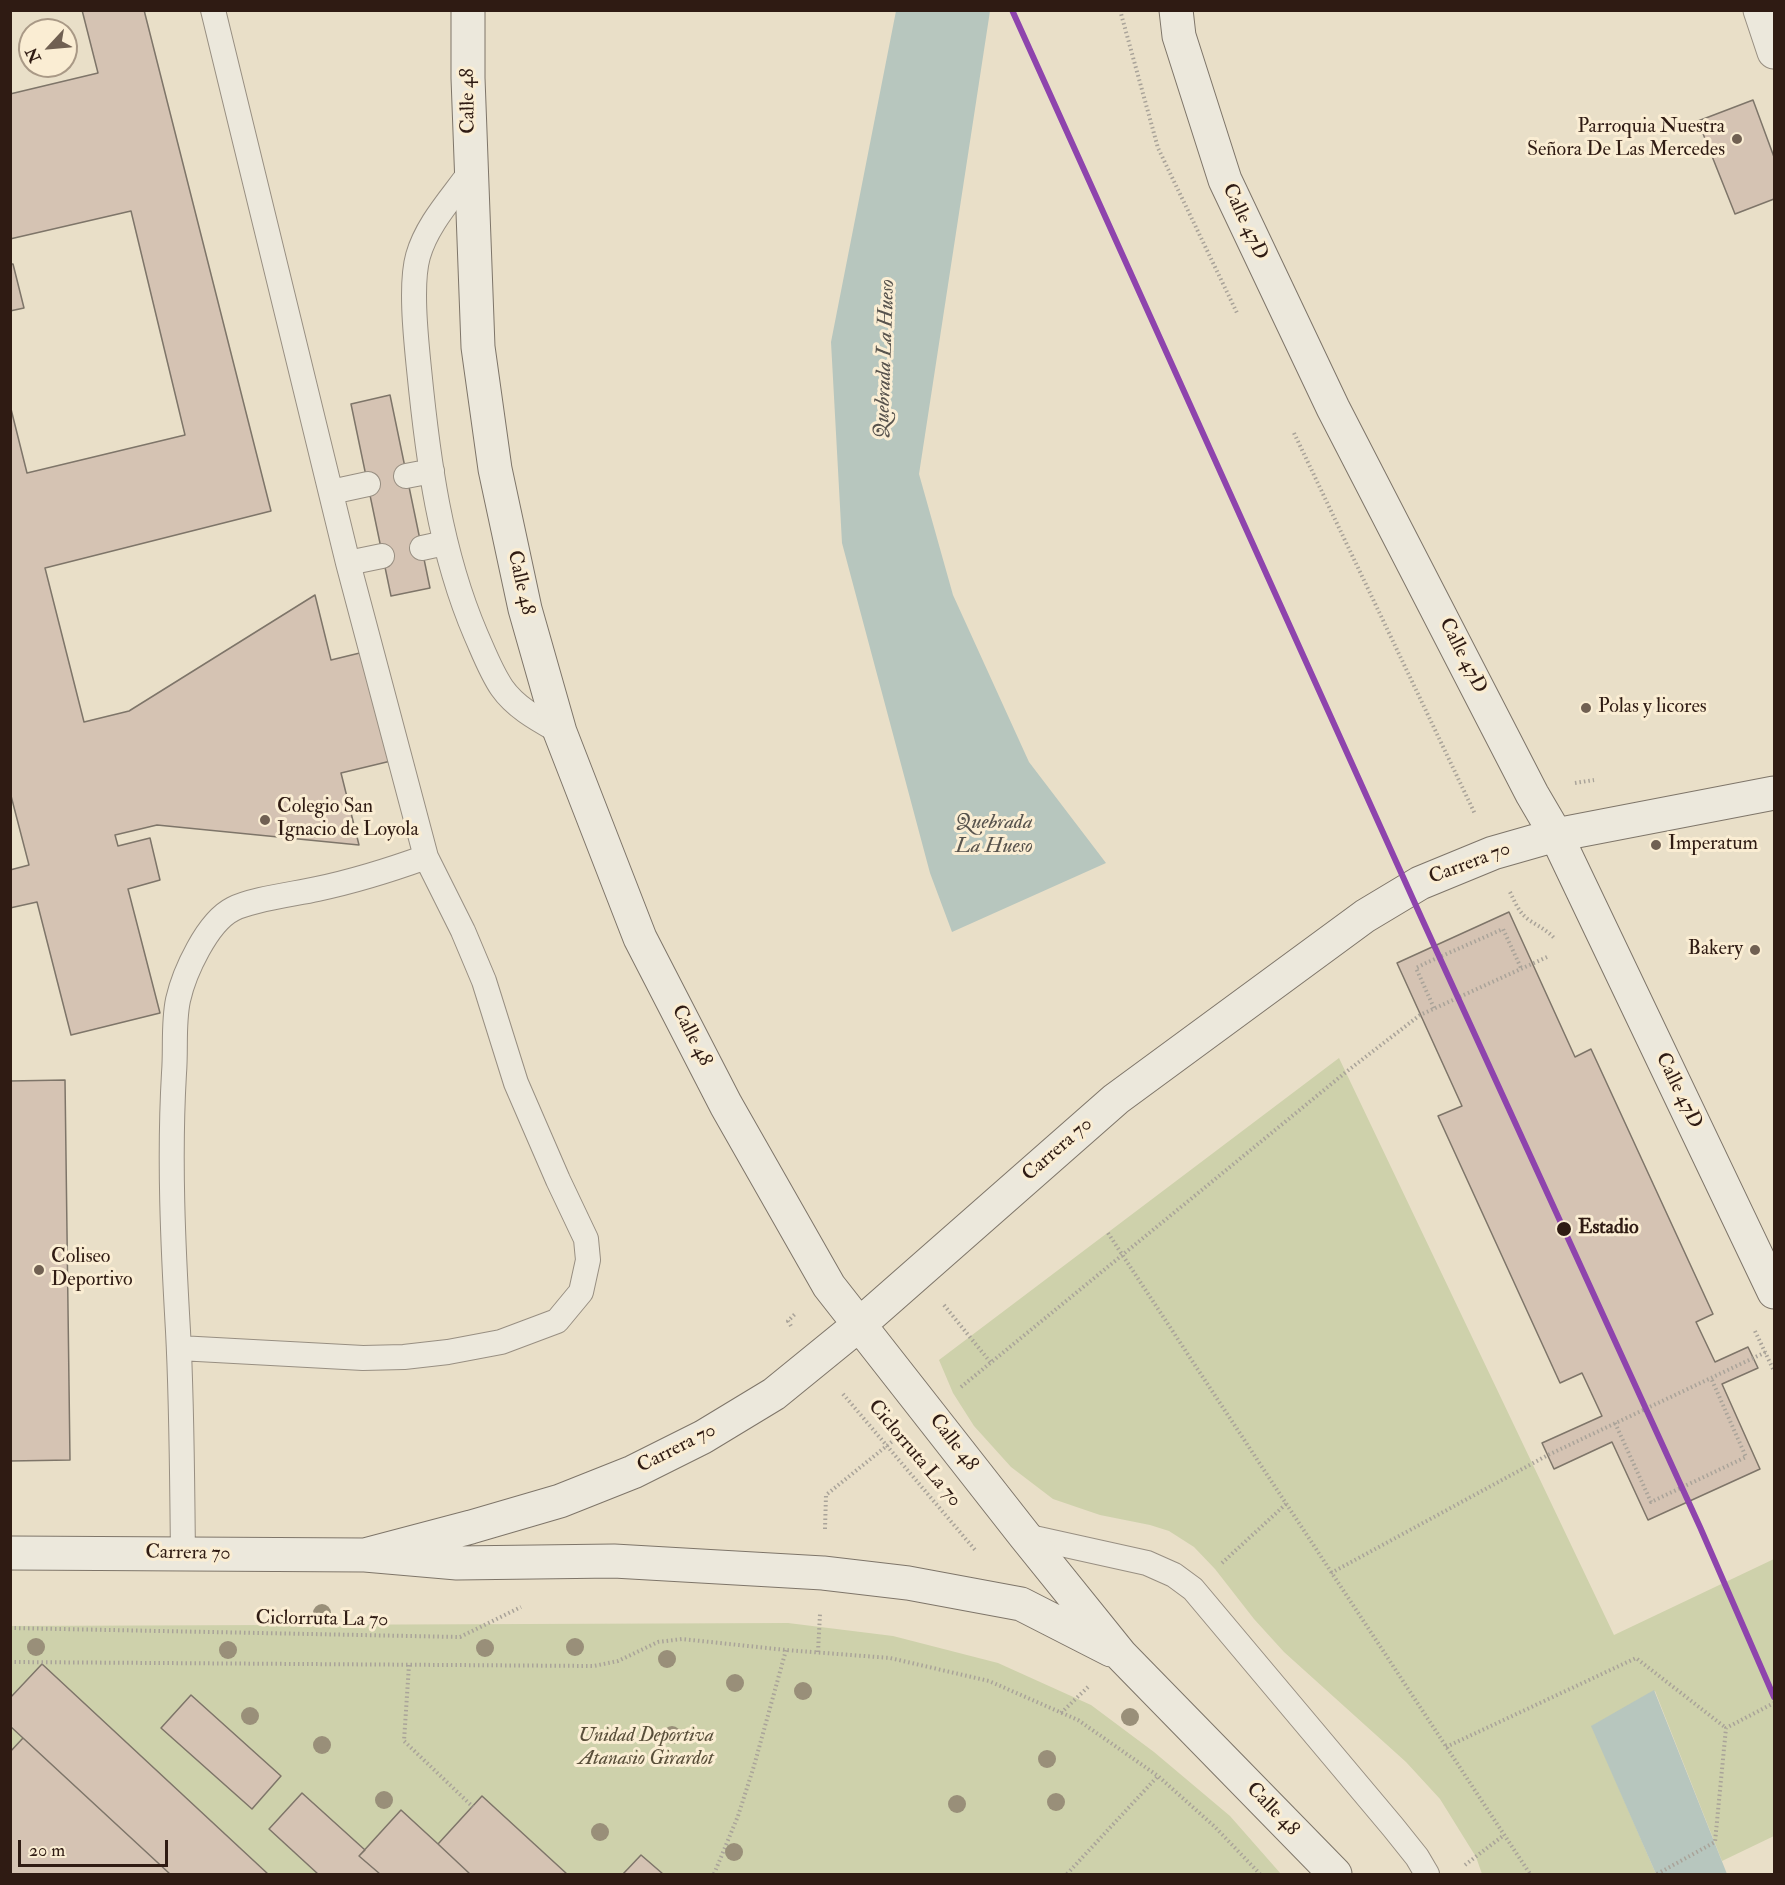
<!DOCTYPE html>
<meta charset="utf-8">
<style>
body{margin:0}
#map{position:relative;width:1785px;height:1885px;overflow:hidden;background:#e9dfc8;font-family:"IM FELL Double Pica",serif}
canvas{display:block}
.frame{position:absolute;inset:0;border:12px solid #2f1b13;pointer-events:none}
.north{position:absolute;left:18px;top:18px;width:60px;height:60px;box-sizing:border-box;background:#faedd3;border:2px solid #a99986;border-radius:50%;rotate:244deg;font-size:16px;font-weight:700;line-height:24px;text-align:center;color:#2f1b13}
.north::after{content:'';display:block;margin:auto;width:21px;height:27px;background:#706052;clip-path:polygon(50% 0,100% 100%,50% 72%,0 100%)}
.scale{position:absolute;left:18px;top:1840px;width:150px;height:27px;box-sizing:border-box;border:3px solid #2f1b13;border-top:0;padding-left:8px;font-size:18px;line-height:21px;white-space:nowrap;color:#2f1b13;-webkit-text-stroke:4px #faedd3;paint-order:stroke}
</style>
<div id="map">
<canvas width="1785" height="1885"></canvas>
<div class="frame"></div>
<div class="north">N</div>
<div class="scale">20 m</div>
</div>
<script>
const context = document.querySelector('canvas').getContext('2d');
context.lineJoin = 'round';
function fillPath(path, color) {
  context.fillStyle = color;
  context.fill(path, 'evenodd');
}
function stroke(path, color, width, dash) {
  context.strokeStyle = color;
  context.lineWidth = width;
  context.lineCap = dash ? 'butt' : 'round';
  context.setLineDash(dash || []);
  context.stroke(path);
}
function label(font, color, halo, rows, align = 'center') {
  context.font = font + ' "IM FELL Double Pica",serif';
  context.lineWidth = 6;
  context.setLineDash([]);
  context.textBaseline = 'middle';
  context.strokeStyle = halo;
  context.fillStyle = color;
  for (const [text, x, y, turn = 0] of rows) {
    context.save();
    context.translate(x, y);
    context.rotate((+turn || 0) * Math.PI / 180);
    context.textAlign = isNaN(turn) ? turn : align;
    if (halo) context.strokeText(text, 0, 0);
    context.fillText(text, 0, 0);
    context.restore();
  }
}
const green = new Path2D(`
 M1339,1058L1614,1635L1774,1559V1836L1722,1861L1655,1691L1592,1726L1656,1874H1482L1476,1857L1440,1799L1406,1762L1284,1652L1254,1619L1215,1569L1194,1547L1169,1531L1150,1525L1100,1515L1053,1499L1011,1467L974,1426L953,1393L939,1360Z
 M788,1623L893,1636L998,1663L1091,1705L1154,1752L1230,1816L1281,1874H11L10,1626Z`);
const water = new Path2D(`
 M896,11H990L919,474L953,595L1029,762L1106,863L952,932L930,873L842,543L831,342Z
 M1654,1690L1727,1874H1656L1591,1726Z`);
const building = new Path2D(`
 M82,10H144L271,511L45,568L84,722L129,711L315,595L331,660L368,651L395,760L341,773L359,845L157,825L115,835L118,846L150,838L160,880L128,889L160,1013L71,1035L37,902L10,908V870L29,865L10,792V405L27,473L185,435L131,211L10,239V94L98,73Z
 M1753,100L1774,157V199L1735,214L1698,121Z
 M10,264H13L24,308L10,311Z
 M390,395L430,588L391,596L351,404Z
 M1509,912L1575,1057L1591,1049L1713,1314L1696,1322L1715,1362L1748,1347L1758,1368L1722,1384L1760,1469L1648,1520L1612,1442L1554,1469L1542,1443L1602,1416L1582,1373L1560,1383L1438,1116L1462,1106L1397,963Z
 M65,1080L70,1460L10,1461V1081Z
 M42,1664L268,1874H170L10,1726V1698Z
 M191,1695L281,1776L252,1809L161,1728Z
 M23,1738L170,1874H10V1752Z
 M302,1793L365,1850L359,1856L380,1874H318L269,1829Z
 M482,1796L567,1874H470L438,1844Z
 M401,1810L438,1844L470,1874H380L359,1856Z
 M641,1855L663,1874H623Z`);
const path = new Path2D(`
 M1120,10L1158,148L1238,315
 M1294,433L1475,814
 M1575,783L1594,780
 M1510,892C1515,902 1519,913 1529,920C1538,926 1547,930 1555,939
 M1434,1008L1416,968L1426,963L1503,929L1521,968
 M1108,1233L1530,1874
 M944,1305L991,1363
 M791,1326L788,1321L795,1314
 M1755,1331L1774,1371
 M961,1387L1346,1072L1420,1015L1547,957
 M843,1394L976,1551
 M1615,1423L1651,1502L1746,1457L1711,1378
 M825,1529L826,1495L894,1440
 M1222,1563L1286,1504
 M1331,1573L1548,1455L1766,1352
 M10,1628L460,1637L521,1607
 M818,1652L820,1614
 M10,1662L594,1666L618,1661L658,1642L682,1639L786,1650L890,1658L989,1681L1078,1720L1158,1776L1214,1826L1260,1874
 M409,1665L404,1741L473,1807
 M1061,1713L1088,1687
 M1446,1747L1636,1658L1726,1728
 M1465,1865L1504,1835
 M714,1874L738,1816L754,1766L786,1650
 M1067,1874L1158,1776
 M1657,1874L1715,1842L1726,1728L1774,1703`);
const lane = new Path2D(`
 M471,171C452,198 427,224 418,256C410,284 416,339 419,369C428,460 440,551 476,635C484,653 491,672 502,688C516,708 539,720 560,732
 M406,476L432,471
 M331,492L368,484
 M422,548L445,543
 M348,563L382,556
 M179,1348L363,1358L404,1357L448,1352L501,1342L557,1321L581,1292L588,1260L586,1239L558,1180L516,1083L484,981L463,931L426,857L348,563L213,10
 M1025,1536L1147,1563L1174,1575L1193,1589L1393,1827L1417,1857L1427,1874
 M183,1554C182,1480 182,1405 178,1331C173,1245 169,1159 174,1073C176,1049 173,1024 178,1000C184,973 207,922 233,909C252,899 295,894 317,889C355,881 390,870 426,857`);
const street = new Path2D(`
 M1760,10L1774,52`);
const secondary = new Path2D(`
 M468,10V78L478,347L495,469L525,609L560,732L640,938L726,1105L829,1286L1025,1536L1121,1655L1335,1874
 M1176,10L1179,36L1225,180L1333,408L1532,794L1556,835L1774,1292
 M10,1553L365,1555L457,1563L614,1561L823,1573L908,1583L1021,1604L1111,1650
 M365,1555L471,1527L560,1501L633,1472L703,1437L774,1394L860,1324L1116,1099L1365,916L1420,883L1493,853L1556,835L1774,793`);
const metro1 = new Path2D(`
 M1012,10L1422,919L1700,1527L1774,1697`);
const trees = [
 [322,1613],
 [36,1647],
 [575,1647],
 [485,1648],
 [228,1650],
 [667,1659],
 [735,1683],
 [803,1691],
 [250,1716],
 [1130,1717],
 [672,1735],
 [322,1745],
 [1047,1759],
 [384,1800],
 [1056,1802],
 [957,1804],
 [600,1832],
 [734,1852]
];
const markers = [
 [1737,139,6,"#706052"],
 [1586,708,6,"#706052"],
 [265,820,6,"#706052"],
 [1656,845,6,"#706052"],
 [1755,950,6,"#706052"],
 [1564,1229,8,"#2f1b13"],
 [39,1270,6,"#706052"]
];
const streetNames = [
 ["Calle 48",469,101,-91],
 ["Calle 47D",1244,222,65],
 ["Calle 48",520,583,77],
 ["Calle 47D",1462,656,63],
 ["Carrera 70",1470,864,-21],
 ["Calle 48",691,1036,63],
 ["Calle 47D",1678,1091,64],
 ["Carrera 70",1058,1150,-41],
 ["Calle 48",953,1443,52],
 ["Carrera 70",677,1449,-27],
 ["Ciclorruta La 70",914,1454,50],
 ["Carrera 70",188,1554,1],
 ["Ciclorruta La 70",322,1620,1],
 ["Calle 48",1272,1810,46]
];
const poiNames = [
 ["Parroquia Nuestra",1725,128,"right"],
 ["Señora De Las Mercedes",1725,151,"right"],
 ["Polas y licores",1598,708],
 ["Colegio San",277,808],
 ["Ignacio de Loyola",277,831],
 ["Imperatum",1668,845],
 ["Bakery",1743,950,"right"],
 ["Coliseo",51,1258],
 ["Deportivo",51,1281]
];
const stopNames = [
 ["Estadio",1578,1229]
];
const parkNames = [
 ["Unidad Deportiva",646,1737],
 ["Atanasio Girardot",646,1760]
];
const waterNames = [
 ["Quebrada La Hueso",886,359,-88],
 ["Quebrada",994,823],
 ["La Hueso",994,847]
];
fillPath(green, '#ced1ab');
fillPath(water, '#b7c6be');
fillPath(building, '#d5c3b3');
stroke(building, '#7e7569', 1.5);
stroke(lane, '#988f82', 26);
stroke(street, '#988f82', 35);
stroke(secondary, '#7e7569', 35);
stroke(path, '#a9a399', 4, [1.5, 3]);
stroke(lane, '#ece8dc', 24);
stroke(street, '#ece8dc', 33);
stroke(secondary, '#ece8dc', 33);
stroke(metro1, '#8e44ad', 6);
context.fillStyle = '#998f79';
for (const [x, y] of trees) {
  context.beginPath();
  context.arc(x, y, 9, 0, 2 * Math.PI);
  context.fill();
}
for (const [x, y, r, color] of markers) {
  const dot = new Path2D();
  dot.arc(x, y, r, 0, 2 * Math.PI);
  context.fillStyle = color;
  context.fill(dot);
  stroke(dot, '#faedd3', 2);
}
label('20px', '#2f1b13', '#faedd3', streetNames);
label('20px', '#2f1b13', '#faedd3', poiNames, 'left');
label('bold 20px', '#2f1b13', '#faedd3', stopNames, 'left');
label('italic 20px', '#584e39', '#faedd3', parkNames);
label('italic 21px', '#57534d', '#faedd3', waterNames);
</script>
